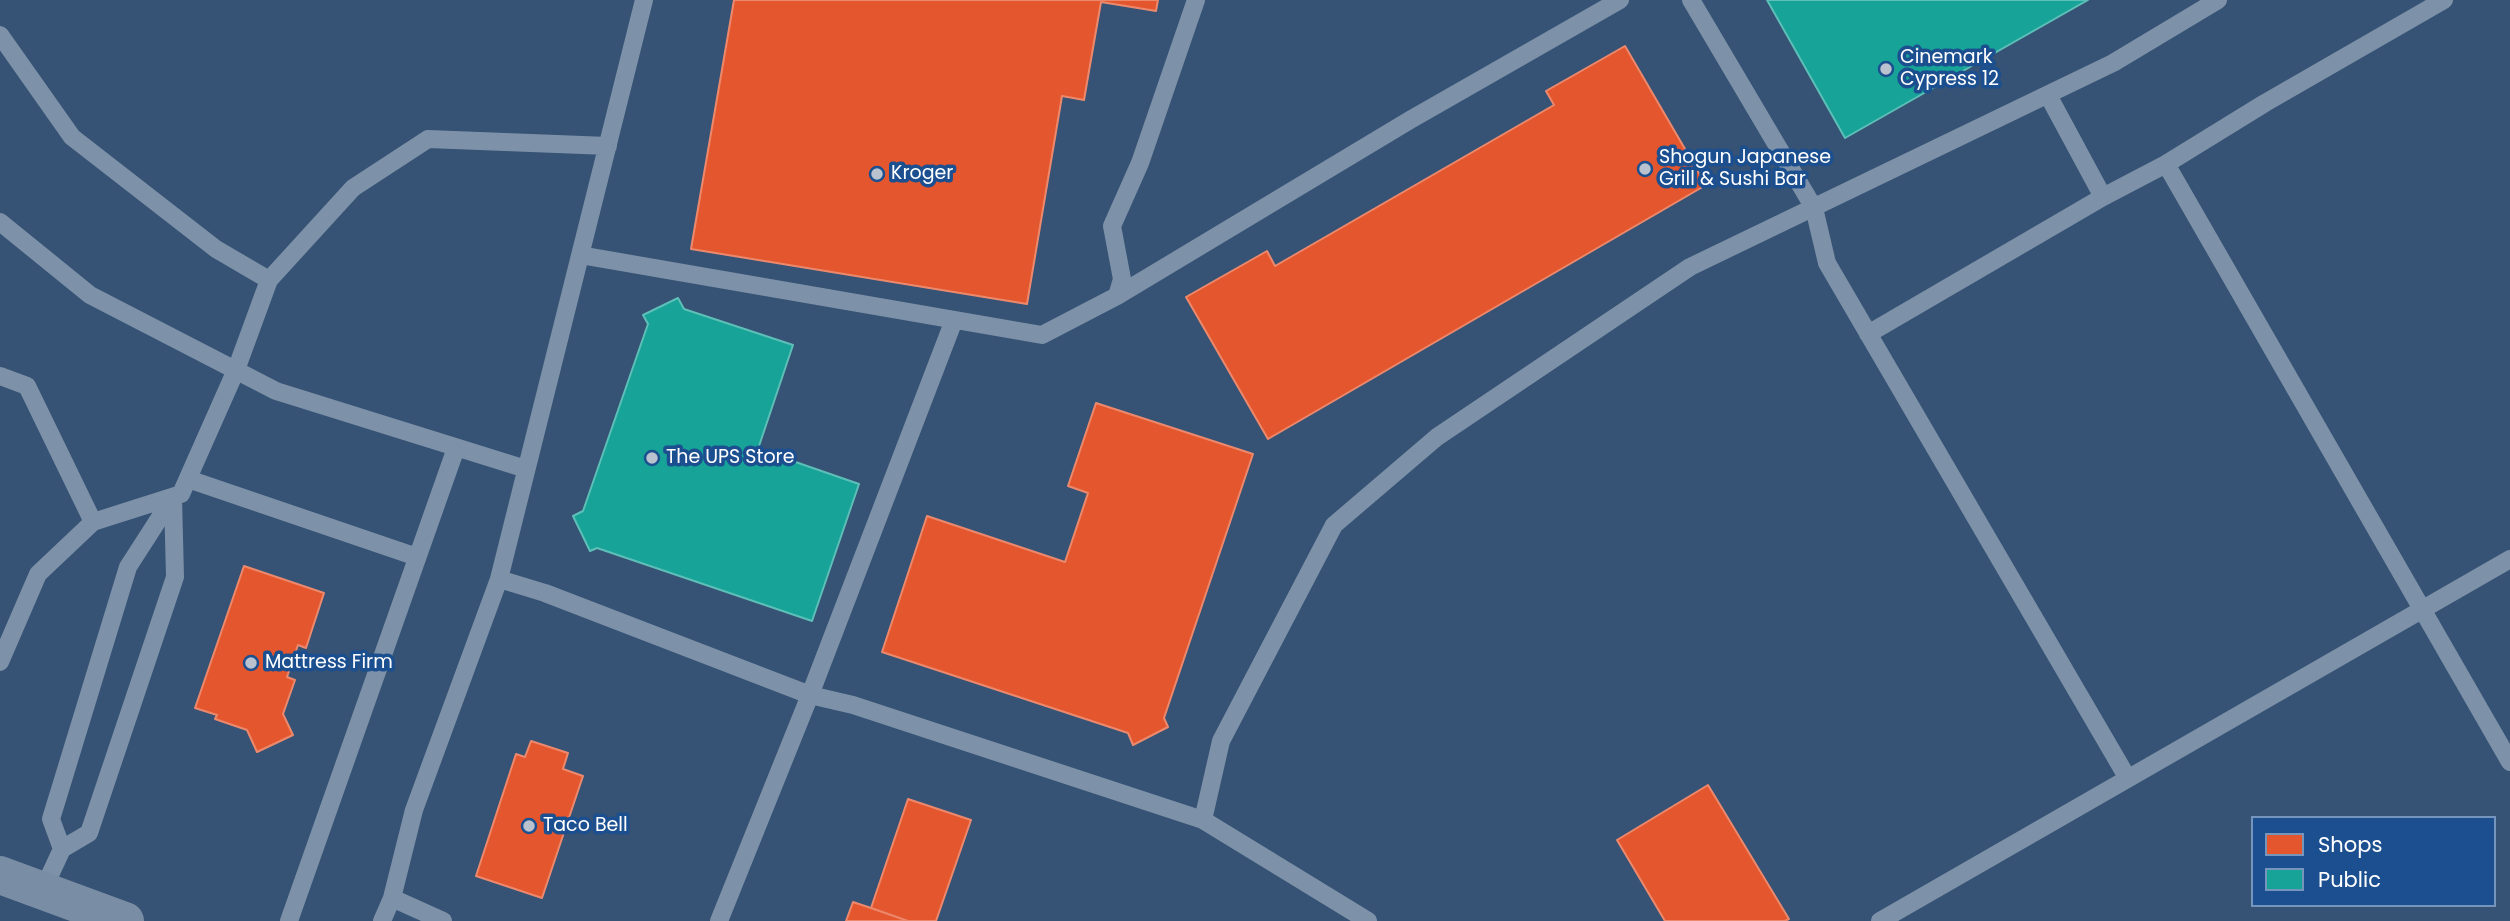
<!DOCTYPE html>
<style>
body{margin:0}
#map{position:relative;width:2510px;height:921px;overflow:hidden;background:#365274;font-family:Poppins,sans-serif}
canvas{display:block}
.legend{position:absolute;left:2251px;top:816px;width:245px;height:91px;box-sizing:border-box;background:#1b4f8f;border:2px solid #7695bc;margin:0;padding:9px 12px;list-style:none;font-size:21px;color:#fff}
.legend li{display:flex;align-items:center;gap:14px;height:35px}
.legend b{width:35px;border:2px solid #7695bc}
</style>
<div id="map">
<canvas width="2510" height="921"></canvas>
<ul class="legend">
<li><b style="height:19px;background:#e4572e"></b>Shops</li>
<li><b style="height:19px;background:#17a398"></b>Public</li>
</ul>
</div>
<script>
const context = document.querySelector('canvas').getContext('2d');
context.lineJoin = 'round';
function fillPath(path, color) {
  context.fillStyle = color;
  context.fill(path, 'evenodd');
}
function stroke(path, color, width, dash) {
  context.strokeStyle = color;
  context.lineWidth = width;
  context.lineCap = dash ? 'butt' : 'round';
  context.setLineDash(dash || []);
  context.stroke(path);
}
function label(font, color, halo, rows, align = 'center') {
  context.font = font + ' Poppins,sans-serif';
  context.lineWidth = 7;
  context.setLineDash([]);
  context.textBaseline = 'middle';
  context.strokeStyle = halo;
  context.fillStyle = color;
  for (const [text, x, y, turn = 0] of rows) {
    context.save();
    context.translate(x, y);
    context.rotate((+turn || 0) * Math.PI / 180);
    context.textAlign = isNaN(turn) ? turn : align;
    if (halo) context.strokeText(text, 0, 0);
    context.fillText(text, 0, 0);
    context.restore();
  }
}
const shops = new Path2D(`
 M734,0H1158L1156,11L1101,2L1084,100L1062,96L1027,304L691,249Z
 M1625,46L1706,185L1268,439L1186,297L1267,251L1275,266L1554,105L1546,91Z
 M1096,403L1253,454L1164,718L1168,727L1133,745L1128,733L882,652L927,516L1065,562L1088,493L1068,486Z
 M244,566L324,593L306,648L298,645L287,677L295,680L283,714L293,735L257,752L247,730L215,719L217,715L195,708Z
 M531,741L568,753L563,769L583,776L542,898L476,876L516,754L525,757Z
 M1708,785L1789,919L1785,921H1665L1617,840Z
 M908,799L971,820L936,921H908L871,908Z
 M853,902L871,908L908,921H846Z`);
const public = new Path2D(`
 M1767,0H2088L1845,138Z
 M678,298L684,309L793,345L758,449L859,484L812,621L597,548L590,551L573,516L583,511L648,324L643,315Z`);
const service = new Path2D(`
 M1196,0L1140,163L1112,226L1122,279L1117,296L1410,120L1620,0
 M1691,0L1814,208L1827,263L2127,777
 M0,35L72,137L216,249L269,280L236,370L181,494L93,522L38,574L0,662
 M2048,95L2103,197
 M2166,164L2265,103L2444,0
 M0,222L90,295L276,391L526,469
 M580,255L1042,335L1117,296
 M269,280L353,188L428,139L608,146
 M1868,334L2103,197L2166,164L2510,762
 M0,376L27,386L93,522
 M188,479L417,557
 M499,579L644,0
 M1203,820L1368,921
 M43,890L62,849L89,833L175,577L173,497L128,567L51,819L62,849
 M392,898L443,921
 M289,921L456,448
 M382,921L392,898L414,810L499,579L545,593L810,695L853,705L1203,820L1221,741L1334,525L1437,437L1690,267L2113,63L2218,0
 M719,921L810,695L954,320
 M1880,921L2510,559`);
const secondary = new Path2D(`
 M0,875L125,921`);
const markers = [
 [1886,69,7,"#b9c2ce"],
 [1645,169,7,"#b9c2ce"],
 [877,174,7,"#b9c2ce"],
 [652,458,7,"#b9c2ce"],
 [251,663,7,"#b9c2ce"],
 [529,826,7,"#b9c2ce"]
];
const poiNames = [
 ["Cinemark",1900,58],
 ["Cypress 12",1900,80],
 ["Shogun Japanese",1659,158],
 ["Grill & Sushi Bar",1659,180],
 ["Kroger",891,174],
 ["The UPS Store",666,458],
 ["Mattress Firm",265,663],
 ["Taco Bell",543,826]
];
fillPath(shops, '#e4572e');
stroke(shops, '#ec896d', 2);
fillPath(public, '#17a398');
stroke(public, '#5dbfb7', 2);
stroke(service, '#7d92a8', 18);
stroke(secondary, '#798da4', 38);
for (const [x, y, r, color] of markers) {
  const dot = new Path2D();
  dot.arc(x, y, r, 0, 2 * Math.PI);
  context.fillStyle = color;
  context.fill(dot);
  stroke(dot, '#1b4f8f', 2.5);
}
label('19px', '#fff', '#1b4f8f', poiNames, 'left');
</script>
